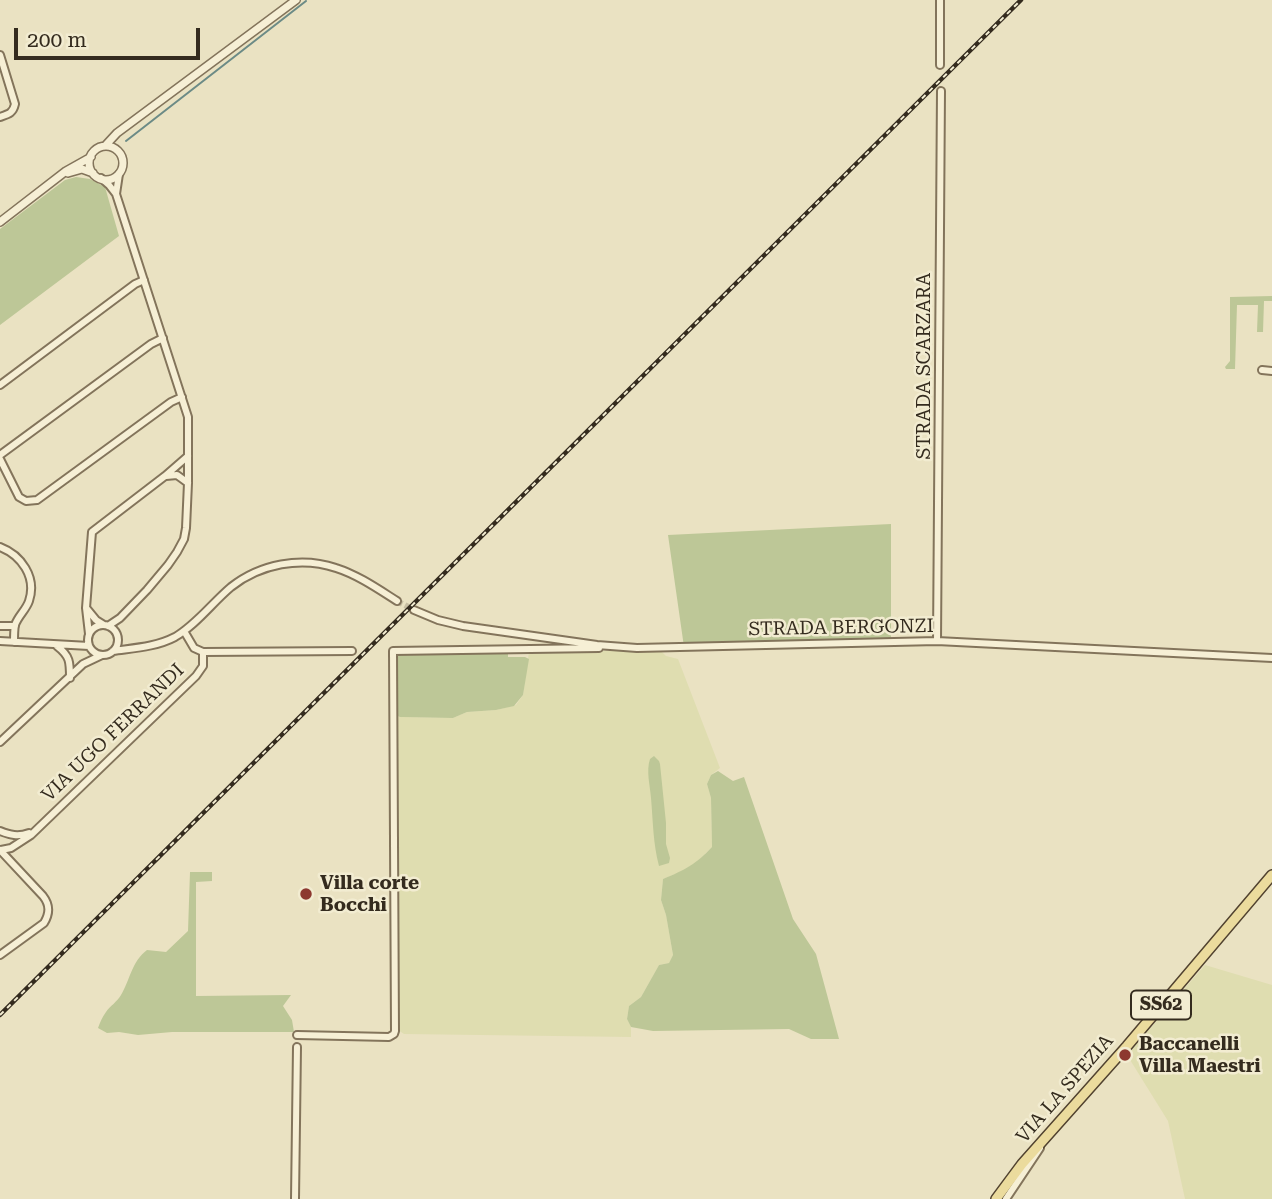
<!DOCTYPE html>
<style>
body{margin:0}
#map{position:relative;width:1272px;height:1199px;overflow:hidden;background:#eae2c2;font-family:"Roboto Serif",serif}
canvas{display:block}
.scale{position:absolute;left:14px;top:28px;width:186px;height:32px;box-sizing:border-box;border:4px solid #342b1e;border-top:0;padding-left:9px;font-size:21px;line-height:24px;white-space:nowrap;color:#342b1e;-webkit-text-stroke:5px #f2ecd1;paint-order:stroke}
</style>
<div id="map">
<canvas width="1272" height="1199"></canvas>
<div class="scale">200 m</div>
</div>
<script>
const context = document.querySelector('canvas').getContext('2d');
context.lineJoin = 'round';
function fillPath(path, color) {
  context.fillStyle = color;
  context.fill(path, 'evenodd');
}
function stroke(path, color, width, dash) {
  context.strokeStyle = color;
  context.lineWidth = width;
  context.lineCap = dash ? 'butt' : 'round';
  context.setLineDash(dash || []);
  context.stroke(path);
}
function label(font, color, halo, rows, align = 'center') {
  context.font = font + ' "Roboto Serif",serif';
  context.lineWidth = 5;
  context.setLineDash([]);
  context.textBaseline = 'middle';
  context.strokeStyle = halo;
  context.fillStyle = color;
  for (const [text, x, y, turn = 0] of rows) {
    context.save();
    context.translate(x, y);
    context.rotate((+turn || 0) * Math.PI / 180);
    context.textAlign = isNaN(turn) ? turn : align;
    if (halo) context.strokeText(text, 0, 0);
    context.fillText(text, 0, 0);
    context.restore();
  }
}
const farmland = new Path2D(`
 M660,650L666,656L678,659L720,768L711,775L707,784L711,798L712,847L697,862L683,871L663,879L661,900L666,915L673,955L669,963L659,965L641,997L629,1006L627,1019L631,1027V1037L404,1034L398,1030L395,715L400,717L453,718L467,712L496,710L516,705L523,695L529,652Z
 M1205,965L1272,985V1199H1185L1168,1121L1127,1055Z`);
const green = new Path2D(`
 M76,177L90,179L105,187L119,236L0,325V229L65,180Z
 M1272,296V301H1264L1263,332H1257L1258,305H1237L1235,369H1226L1225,367L1230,361V297Z
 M891,524V642L684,647L668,535Z
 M508,652V657H525L529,659L523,695L514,706L496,710L467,712L453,718L400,717L395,715L396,653Z
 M654,756L659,761L660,764L666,823V844L670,858L669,863L659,866C653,844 653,821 651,798C650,785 646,771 650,759Z
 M718,771L733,781L744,777L793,919L816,954L839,1039H811L789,1029L653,1031L631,1027L627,1019L629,1006L641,997L659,965L669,963L673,955L666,915L661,900L663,879C685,870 696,864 712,847L711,798L707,784L711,775Z
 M190,872H212V881L196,882V996L291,995L283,1006L292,1020L294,1032H172L138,1035L119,1032L107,1033L98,1028C100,1023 102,1017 106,1012C110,1006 117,1002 121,995C130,980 132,961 147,950L166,952L188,931Z`);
const stream = new Path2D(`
 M126,141L306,1`);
const minorTunnel = new Path2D(`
 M397,601L414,610`);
const minor = new Path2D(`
 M940,0V65
 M0,55L15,104C13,113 9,114 0,117
 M101,178L109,185L116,194L119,174
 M1262,370L1272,371
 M0,385L135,284L144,280
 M0,455L151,344L163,338
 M0,459L19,497L26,501L37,500L171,402L182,397
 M166,476L177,475L188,483
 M0,547C21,555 37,577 29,601C26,610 18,616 15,625C14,630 14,637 14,642
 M87,609L96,620L104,625
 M414,610L438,620L463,626L597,645L637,648L937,641L1272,658
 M88 640a15 15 0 1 1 30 0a15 15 0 1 1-30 0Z
 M0,626H15
 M108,626L120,618L147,590L168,565L177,552L184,539L186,528L188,483V417L116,194
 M184,631L194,648L203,652L352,651
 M89,634L86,608L92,532L165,476L188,456
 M0,641L89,646
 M937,641L941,91
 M57,646C70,656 70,662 70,678
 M113,651C134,648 156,647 175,637C196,625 212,603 231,587C260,564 301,556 336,568C358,575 378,589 397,601
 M0,742L83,664L102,655
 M0,831C10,835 18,837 29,833
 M0,850L43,896C50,905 50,913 44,923L0,955
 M1,850L11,848L31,835L196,676L203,666V652
 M297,1035L389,1037L394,1034L395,1031L393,651L599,648
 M295,1199L297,1047
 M1006,1199L1040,1148`);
const tertiary = new Path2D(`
 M105,146L117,133L296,0
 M89 163a17 17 0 1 1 34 0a17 17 0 1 1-34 0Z
 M68,173L82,169L93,173
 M0,222L66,171L91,157`);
const primary = new Path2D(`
 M996,1199L1022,1164L1127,1046L1272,875`);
const rail = new Path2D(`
 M0,1015L1021,0`);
const markers = [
 [306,894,7,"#8d382f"],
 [1125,1055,7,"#8d382f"]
];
const shields = [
 [1161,1005,60]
];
const shieldNames = [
 ["SS62",1161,1005]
];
const streetNames = [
 ["STRADA SCARZARA",924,366,-90],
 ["STRADA BERGONZI",841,628,-1],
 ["VIA UGO FERRANDI",113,733,-44],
 ["VIA LA SPEZIA",1065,1089,-49]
];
const poiNames = [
 ["Villa corte",320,883],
 ["Bocchi",320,905],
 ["Baccanelli",1139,1044],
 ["Villa Maestri",1139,1066]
];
fillPath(farmland, '#dfddb0');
fillPath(green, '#bdc797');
stroke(stream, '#6c8b86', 2);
stroke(minorTunnel, '#c6bda1', 6, [6, 3]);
stroke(minor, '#83745b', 10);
stroke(tertiary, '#83745b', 10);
stroke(primary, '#51422f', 12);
stroke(minor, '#f6efd5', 6);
stroke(tertiary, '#f6efd5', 7);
stroke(primary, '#ebdb9d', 9);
stroke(rail, '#342b1e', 4.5);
stroke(rail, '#f2ecd1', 2, [5]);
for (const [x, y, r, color] of markers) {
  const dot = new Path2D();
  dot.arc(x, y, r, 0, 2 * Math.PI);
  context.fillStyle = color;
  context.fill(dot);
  stroke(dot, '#f2ecd1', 2.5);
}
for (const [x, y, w] of shields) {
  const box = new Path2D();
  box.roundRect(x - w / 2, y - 14.5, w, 29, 5);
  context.fillStyle = '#f2ecd1';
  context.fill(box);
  stroke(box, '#342b1e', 2);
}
label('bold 18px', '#342b1e', null, shieldNames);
label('19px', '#342b1e', '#f2ecd1', streetNames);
label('bold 19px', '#342b1e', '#f2ecd1', poiNames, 'left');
</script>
